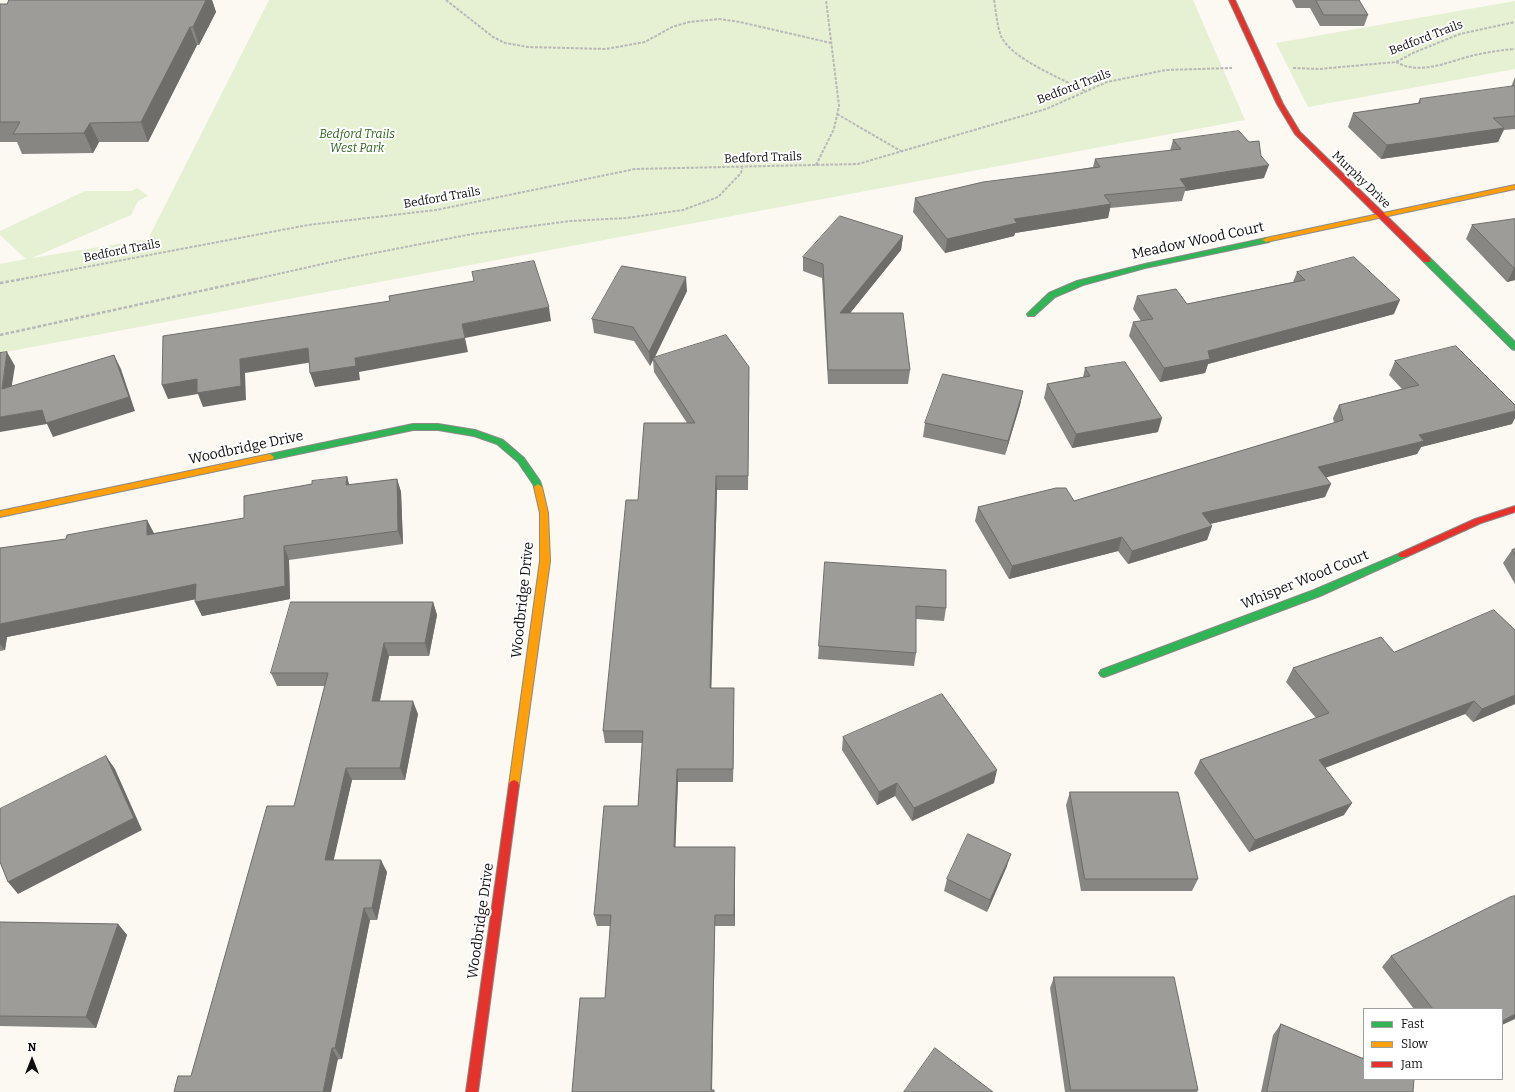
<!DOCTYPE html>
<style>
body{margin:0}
#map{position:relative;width:1515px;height:1092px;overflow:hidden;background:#fbf9f2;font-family:Bitter,serif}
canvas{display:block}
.legend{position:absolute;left:1363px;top:1008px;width:140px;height:72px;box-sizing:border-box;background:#fff;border:1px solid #9f9f9f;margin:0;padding:5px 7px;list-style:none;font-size:12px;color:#0e0e0e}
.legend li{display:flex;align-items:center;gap:8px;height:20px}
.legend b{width:20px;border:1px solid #9f9f9f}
.north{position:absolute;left:12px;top:1040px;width:40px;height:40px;-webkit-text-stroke:3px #fff;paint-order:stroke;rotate:0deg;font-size:11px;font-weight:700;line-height:16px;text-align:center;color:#0e0e0e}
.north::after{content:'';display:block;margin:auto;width:14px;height:18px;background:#0e0e0e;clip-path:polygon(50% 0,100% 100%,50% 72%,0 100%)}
</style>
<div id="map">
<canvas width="1515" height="1092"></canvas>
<ul class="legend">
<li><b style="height:5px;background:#30b455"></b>Fast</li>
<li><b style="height:5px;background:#ff9f0a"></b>Slow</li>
<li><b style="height:5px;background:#e5322d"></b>Jam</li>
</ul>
<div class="north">N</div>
</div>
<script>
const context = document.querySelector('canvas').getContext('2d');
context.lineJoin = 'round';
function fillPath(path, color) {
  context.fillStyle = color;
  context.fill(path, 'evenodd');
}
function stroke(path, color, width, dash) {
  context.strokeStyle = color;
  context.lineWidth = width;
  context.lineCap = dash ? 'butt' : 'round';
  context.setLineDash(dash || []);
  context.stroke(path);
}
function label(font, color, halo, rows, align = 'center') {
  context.font = font + ' Bitter,serif';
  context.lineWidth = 4;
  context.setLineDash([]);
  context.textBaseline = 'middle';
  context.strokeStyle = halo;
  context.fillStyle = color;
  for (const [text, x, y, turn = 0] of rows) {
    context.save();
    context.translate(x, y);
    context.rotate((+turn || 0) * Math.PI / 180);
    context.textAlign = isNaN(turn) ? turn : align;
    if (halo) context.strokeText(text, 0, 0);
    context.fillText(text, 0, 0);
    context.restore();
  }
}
const green = new Path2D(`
 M269,0H1193L1245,120L0,353V264L26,259L0,235V231L85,191H131L137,188L148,196L138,201L131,215L32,258L148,239Z
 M1515,1V69L1308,107L1276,43Z`);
const pathFar1 = new Path2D(`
 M446,0L493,37L505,43L528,47L606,49L645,42L672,27L689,22L719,19L740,22L831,43
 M994,0C996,11 997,26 1001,36C1011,59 1063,79 1085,91
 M1396,62C1421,76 1449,61 1475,55C1488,52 1501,50 1515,49
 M1293,68L1319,69L1396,62L1413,53L1460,34L1515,22
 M837,114L901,151
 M816,165L834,129L839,106L826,0
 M17,280L308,225L436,210L635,169L858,164L1046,109L1107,82L1166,70L1232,68
 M251,280L349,258L472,234L570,221L626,218L683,210L718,197L741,173L742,168`);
const path = new Path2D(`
 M0,283L23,279
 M0,335L255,279`);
const fast = new Path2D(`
 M1266,238L1270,240L1269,242L1145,268L1083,285L1055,297L1034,316H1028L1027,314L1049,293L1077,281L1145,264Z
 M1424,258H1430L1515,342V350L1512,349L1424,262Z
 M413,424H438L475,430L503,440L524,458L540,481L542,487L538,490L535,489L533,484L518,462L497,444L474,436L438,430H413L270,460L266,457L270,454Z
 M1403,552L1406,553L1408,555L1406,557L1320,596L1107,676L1104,677L1101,676L1099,673L1101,670L1314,590Z`);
const slow = new Path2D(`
 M1515,185V189L1266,242L1262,240L1266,238Z
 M270,454L274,457L273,459L0,517V511Z
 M538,484L542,487L548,513L550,561L519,785L518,788L514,790L510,788L509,785L540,561V513L534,487Z`);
const jam = new Path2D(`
 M1229,0H1235L1283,104L1300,132L1430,258V262H1424L1295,134L1277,104Z
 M1515,506V512L1481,523L1406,557H1400L1398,555L1400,553L1475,519Z
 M514,780L518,782L519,785L478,1092H466L509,785L510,782Z`);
const wall = new Path2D(`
 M9,0H212L216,12L199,45H197L148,142H99L93,153L22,154L17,142H0V4H7Z
 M1292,0H1359L1368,15L1364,26H1320L1310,8H1296Z
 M1515,77V129L1504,130L1498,142L1381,159L1348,127L1353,113L1418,103L1420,99L1511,87Z
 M1173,140L1264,178L1185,191L1182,201L1110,208L1108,218L1015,233L1014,236L945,253L913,212L915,198L1093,167L1095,159L1170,151Z
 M1515,219V280L1507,282L1466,239L1472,225Z
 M903,236L901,250L850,313L910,370L908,384H828L822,278L803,271V257Z
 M1297,272L1394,314L1208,364L1205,373L1160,382L1129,336L1133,322L1141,321L1133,309L1137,296L1187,304L1293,282Z
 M687,291L654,357L749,367L748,490H717L711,688L734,701L733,782H678L675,847H735V926H715L572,1092L605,998L611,926H597L594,915L638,806L642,743H605L603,731L638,500L687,423L654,372L653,360L650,366L634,341L594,333L592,319Z
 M1395,361L1512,424L1421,447L1417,454L1326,477L1325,497L1210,524L1212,526L1207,540L1128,564L1118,551L1009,579L975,521L978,507L1074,501L1334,423L1333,418L1339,405L1402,389L1389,375Z
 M1085,368L1158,432L1072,448L1044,398L1047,384L1083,377Z
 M1023,391L1020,405L1005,455L923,437L925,423Z
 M347,477L349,485L397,479L401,492L403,544L289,560L290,599L202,616L195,599L7,637L5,650L0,651V548L66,539L147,520L154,533L244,518L312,484Z
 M1515,549V584L1503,563L1512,550Z
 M825,562L946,608L944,621L916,619V653L914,666L818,659Z
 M433,602L437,615L429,656H389L380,701L418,714L405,780H352L333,860L387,872L377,920H370L342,1059L191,1076L294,806L325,686H277L271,673Z
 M1515,630V704L1473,722L1465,714L1325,768L1344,815L1249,852L1194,773L1200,760L1316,718L1286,682L1293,668L1394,652Z
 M843,737L994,783L912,821L895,796L877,805L842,750Z
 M1070,792L1198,879L1192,891H1081L1066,805Z
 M1007,866L987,912L944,891L947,879Z
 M0,922L118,924L127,935L96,1028L0,1026Z
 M1391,956L1502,1009H1414L1382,967Z
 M1054,977L1198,1090L1197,1092H1065L1050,988Z
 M1281,1024L1362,1058L1364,1056V1079L1413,1092H1261L1273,1035Z`);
const shadedWall = new Path2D(`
 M206,0H212L216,12L199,45L193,27Z
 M190,27L197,45L148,142L141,122Z
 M90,123L99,142L93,153L84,133Z
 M1504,128L1498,142L1381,159L1387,145Z
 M1269,165L1264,178L1185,191L1186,187L1180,179Z
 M1111,204L1108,218L1015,233L1014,236L945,253L947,239L1014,219Z
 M903,236L901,250L839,327L840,313Z
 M1514,268H1515V280L1507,282Z
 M686,277L687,291L654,359L653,358V360L650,366L649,352Z
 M1400,300L1394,314L1208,364L1205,373L1160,382L1164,368L1208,351Z
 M549,307L551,321L465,338L462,324Z
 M465,338L468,352L359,372L360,380L315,387L310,373L355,358Z
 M308,348L313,362L245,373L246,400L203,407L198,394L168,399L162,385L240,359Z
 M7,352L15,366L9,403L2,389Z
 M114,355L121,369L135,411L53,437L47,424L0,432V417L42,410Z
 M1023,391L1020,405L1005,455L1008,441Z
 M1515,411V418L1512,424L1421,447L1417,454L1312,481L1318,467L1419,435Z
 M1162,418L1158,432L1072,448L1076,434Z
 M716,476L717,490L711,701L710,688Z
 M347,477L351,491L346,485Z
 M397,479L401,492L403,544L398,531Z
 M1331,484L1325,497L1197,527L1202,513Z
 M147,520L154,534L147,535Z
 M1212,526L1207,540L1128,564L1132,551Z
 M1122,537L1118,551L1009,579L1012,566Z
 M284,546L289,560L290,599L202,616L195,602Z
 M196,584L202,598L7,637L5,650L0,644V624Z
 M433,602L437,615L429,656L425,643Z
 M384,643L389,656L377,714L372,701Z
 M734,688V701L733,782V769Z
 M1515,695V704L1473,722L1482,709Z
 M413,701L418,714L405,780L400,768Z
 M1474,701L1465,714L1311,773L1319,760Z
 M106,756L115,769L142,830L18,894L8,882Z
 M346,768L352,780L331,872L325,860Z
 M677,769L678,782L675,859L674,847Z
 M997,770L994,783L912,821L914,808Z
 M897,783L895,796L877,805L879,792Z
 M1352,803L1344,815L1249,852L1255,840Z
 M735,847V926L734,915Z
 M1011,854L1007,866L987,912L990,900Z
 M381,860L387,872L377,920L372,908Z
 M364,908L370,920L342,1059L335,1048Z
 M715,915V926L712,1092H711Z
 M118,924L127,935L96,1028L86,1017Z
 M1515,1014V1019L1502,1025V1021Z
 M332,1048L338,1059L331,1092H323Z`);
const building = new Path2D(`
 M9,0H206L193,27H190L141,122L90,123L84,133L13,134L20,122H0V4H7Z
 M1316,0H1359L1368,15H1324Z
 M1515,86V116L1493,118L1504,128L1387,145L1353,113L1420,103V99Z
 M1239,131L1249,142L1259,141L1261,156L1269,165L1180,179L1186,187L1104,195L1111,204L1014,219L1017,223L947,239L915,198L983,182L1100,167L1095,159L1181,149L1173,140Z
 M840,216L903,236L840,313H903L910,370H828L823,264L803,257Z
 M1515,219V268H1514L1472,225Z
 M1354,257L1400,300L1208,351L1210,359L1164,368L1133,322L1153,319L1137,296L1176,289L1187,304L1305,280L1297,272Z
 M534,261L549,307L462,324L465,338L355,358L356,366L310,373L308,348L240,359L241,386L197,393V379L162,385L163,336L390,301L389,296L474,281L472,272Z
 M622,266L686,277L649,352L633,327L592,319Z
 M726,335L749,367L748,476H716L710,688H734L733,769H677L674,847H735L734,915H715L711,1090H714V1092H572L580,998H605L611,915H594L604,806H638L643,731H603L626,500H638L644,423H695L653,358Z
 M1456,346L1515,405V411L1419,435L1424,441L1318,467L1331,484L1202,513L1212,526L1132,551L1122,537L1012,566L978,507L1056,488H1066L1074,501L1343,420L1339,405L1419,385L1395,361Z
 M7,352L2,389L114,355L129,397L46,423L42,410L0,417V353Z
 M1125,362L1162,418L1076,434L1047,384L1090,376L1085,368Z
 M943,374L1023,391L1008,441L925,423Z
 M347,477L346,485L397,479L398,531L284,546L285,586L195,602L196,584L0,624V548L66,539L67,535L147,520V535L244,518V496L312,484V481Z
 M1515,549V555L1512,550Z
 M825,562L946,570V608L916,606V653L819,646Z
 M291,602H433L425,643H384L372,701H413L400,768H346L325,860H381L372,908H364L335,1048H332L323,1092H174L178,1076H191L267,806H294L328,673H271Z
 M1494,610L1515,630V695L1482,709L1474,701L1319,760L1352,803L1255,840L1200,760L1329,713L1293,668L1381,637L1394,652Z
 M942,694L997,770L914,808L897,783L879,792L843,737Z
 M106,756L134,818L8,882L0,862V809Z
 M1070,792H1178L1198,879H1085Z
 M968,834L1011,854L990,900L947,879Z
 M1515,896V1014L1502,1021V1009H1433L1391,956L1510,897Z
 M0,922L118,924L86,1017L0,1016Z
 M1054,977H1174L1198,1090H1071Z
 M1281,1024L1364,1059V1079H1414L1413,1092H1267Z
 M935,1048L993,1092H904Z`);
const farStreetnames = [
 ["Bedford Trails",1426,38,-21],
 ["Bedford Trails",1074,87,-21],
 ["Bedford Trails",763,158,-2],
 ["Murphy Drive",1361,180,44],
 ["Bedford Trails",442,198,-10],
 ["Bedford Trails",122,251,-11]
];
const farParknames = [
 ["Bedford Trails",357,135],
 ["West Park",357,149]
];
const streetNames = [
 ["Meadow Wood Court",1198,241,-12],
 ["Woodbridge Drive",246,448,-12],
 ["Whisper Wood Court",1305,580,-22],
 ["Woodbridge Drive",523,600,-84],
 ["Woodbridge Drive",481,921,-82]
];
fillPath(green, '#e6f0d3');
stroke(fast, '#8b8a87', 2);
stroke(slow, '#8b8a87', 2);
stroke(jam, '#8b8a87', 2);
stroke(pathFar1, '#b8b8b6', 2, [3, 1.5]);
stroke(path, '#b8b8b6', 2.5, [3.5, 2]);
fillPath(fast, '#30b455');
fillPath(slow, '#ff9f0a');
fillPath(jam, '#e5322d');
fillPath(wall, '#888683');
fillPath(shadedWall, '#6f6d6a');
fillPath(building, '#9e9c98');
stroke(building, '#6f6d6a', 1);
label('12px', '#0e0e0e', '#fff', farStreetnames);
label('italic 12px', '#31641f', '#fff', farParknames);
label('14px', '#0e0e0e', '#fff', streetNames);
</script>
